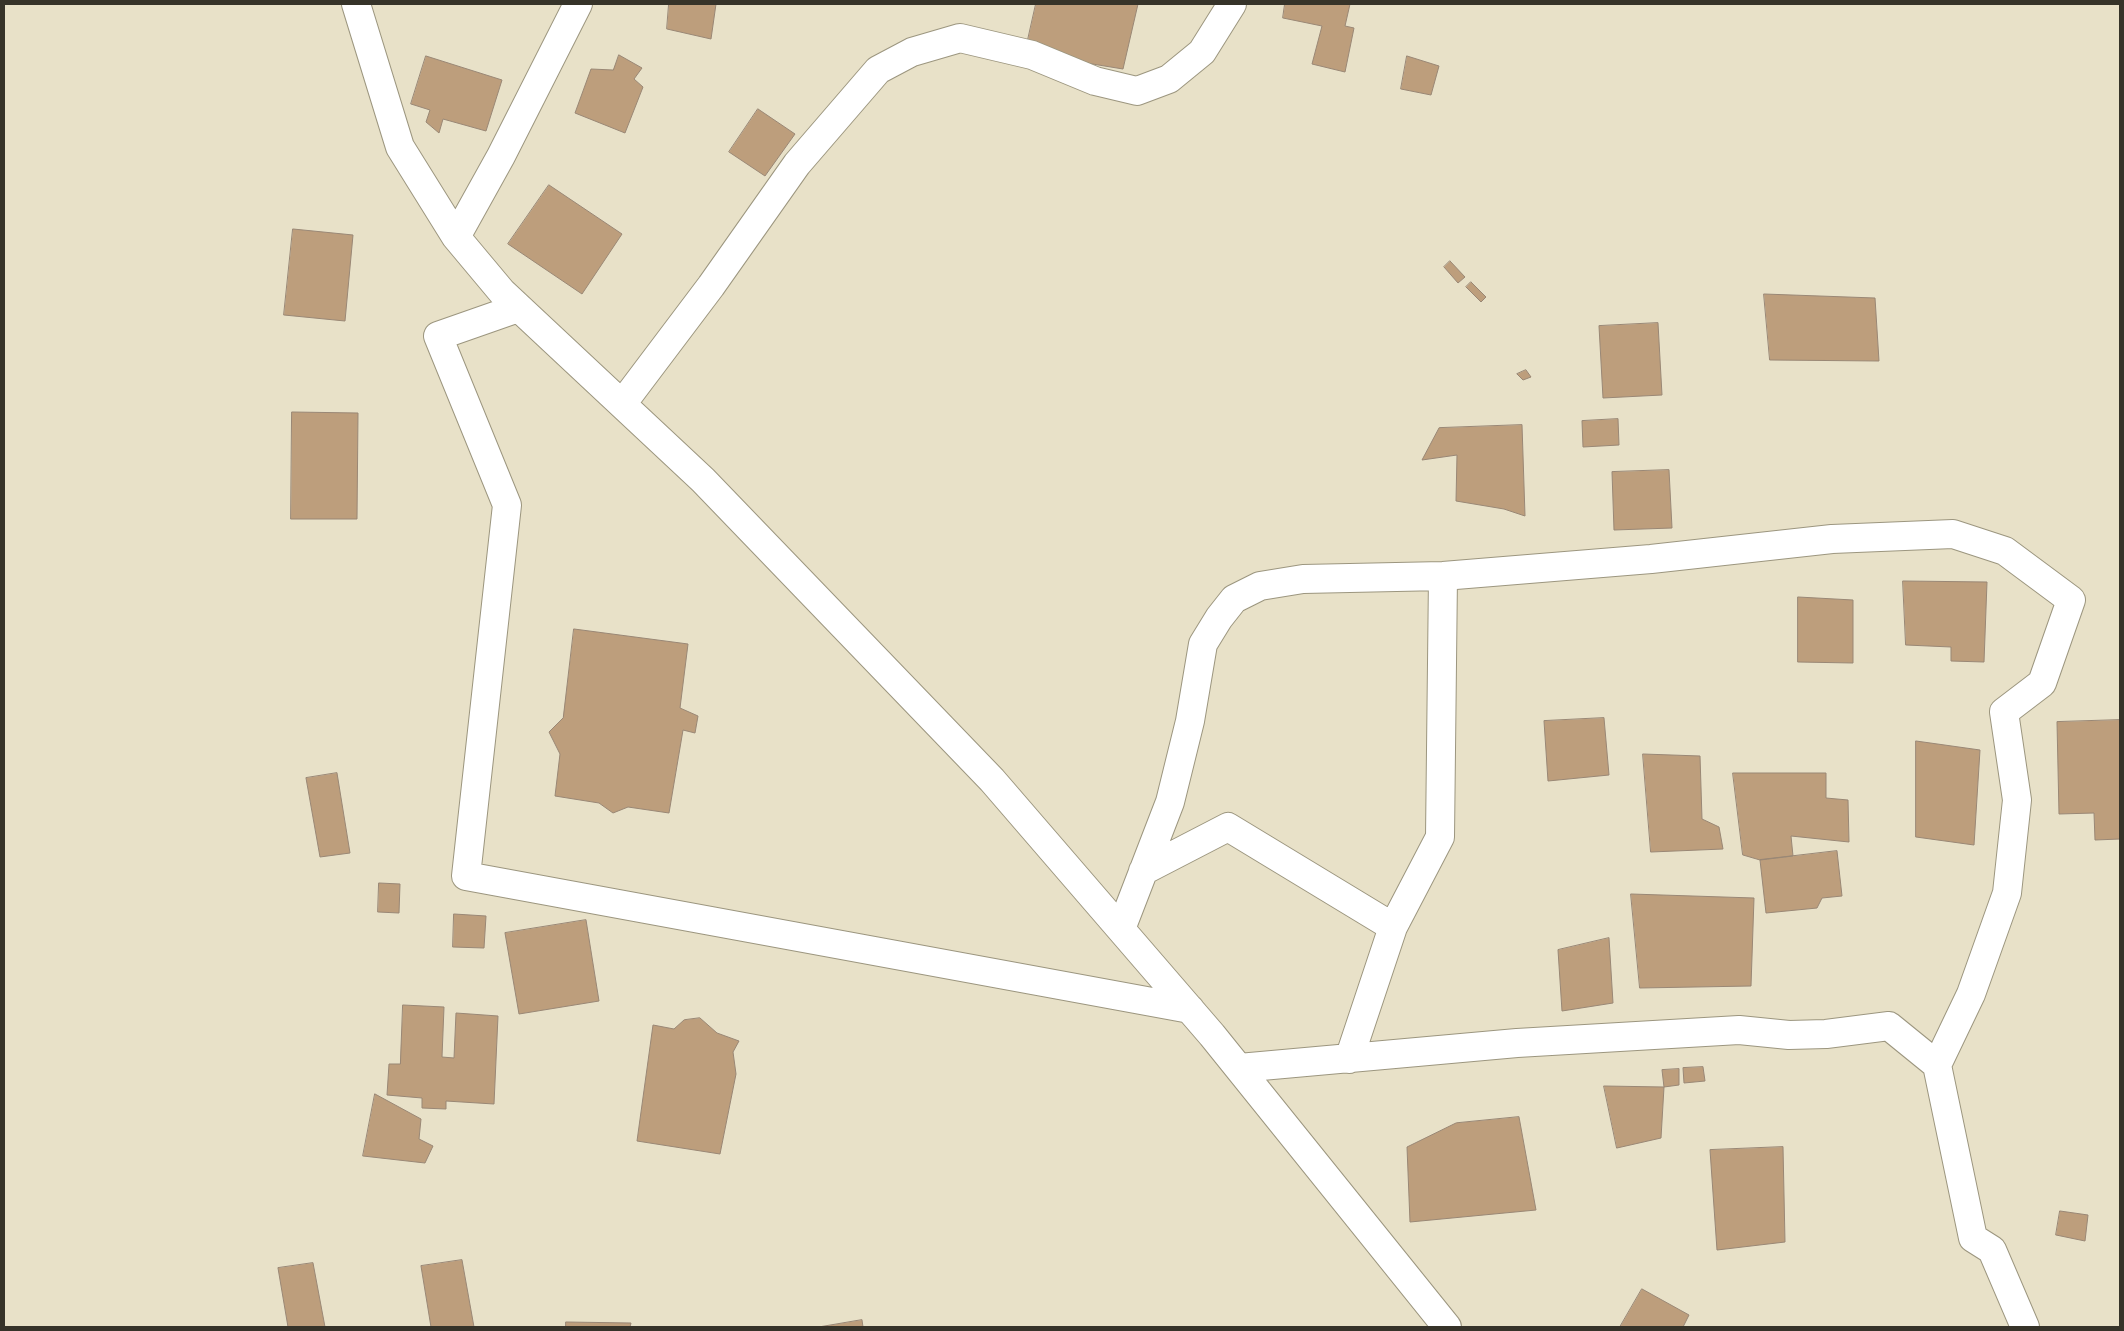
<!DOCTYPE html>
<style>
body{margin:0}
#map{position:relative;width:2124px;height:1331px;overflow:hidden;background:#e8e1c8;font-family:Overpass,sans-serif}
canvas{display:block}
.frame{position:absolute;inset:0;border:5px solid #363329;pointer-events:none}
</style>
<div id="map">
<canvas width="2124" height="1331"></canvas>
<div class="frame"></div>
</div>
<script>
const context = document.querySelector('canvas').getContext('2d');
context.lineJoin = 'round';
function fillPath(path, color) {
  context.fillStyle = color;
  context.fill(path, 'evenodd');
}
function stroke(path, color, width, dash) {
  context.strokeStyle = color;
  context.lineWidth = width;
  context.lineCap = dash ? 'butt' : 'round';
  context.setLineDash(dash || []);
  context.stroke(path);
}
const building = new Path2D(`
 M669,4H716L711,39L667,29Z
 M1036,4H1138L1123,69L1025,53Z
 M1285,4H1350L1345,26L1354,28L1345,72L1312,64L1322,26L1283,18Z
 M619,55L642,68L634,79L643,87L625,133L575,113L591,69L613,70Z
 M426,56L502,80L486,131L443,119L439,133L426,122L430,110L411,104Z
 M1407,56L1439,66L1431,95L1401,89Z
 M758,109L795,134L765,176L729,152Z
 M549,185L622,234L582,294L508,244Z
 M293,229L353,235L345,321L284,315Z
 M1450,261L1465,277L1458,283L1444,267Z
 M1471,282L1486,297L1481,302L1466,287Z
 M1764,294L1875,298L1879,361L1770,360Z
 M1658,323L1662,395L1603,398L1599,326Z
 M1526,370L1531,377L1523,380L1517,374Z
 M292,412L358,413L357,519H291Z
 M1618,419L1619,445L1583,447L1582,421Z
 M1522,425L1525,516L1504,509L1456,501L1457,455L1422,460L1439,428Z
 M1669,470L1672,528L1614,530L1612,472Z
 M1903,581L1987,582L1984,662L1951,661V647L1906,645Z
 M1798,597L1853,600V663L1798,662Z
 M574,629L688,644L680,708L698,716L695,733L683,730L669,813L628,807L613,813L599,803L555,796L560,754L549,732L563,718Z
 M1604,718L1609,775L1548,781L1544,721Z
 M2120,720V839L2095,840L2094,813L2059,814L2057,722Z
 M1916,741L1980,750L1974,845L1916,837Z
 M1643,754L1700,756L1702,819L1719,827L1723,849L1651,852Z
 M337,773L350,853L320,857L306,778Z
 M1733,773H1826V798L1848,800L1849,842L1791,836L1793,856L1760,860L1743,855Z
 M1837,851L1842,896L1822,898L1817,908L1766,913L1760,860Z
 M379,883L400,884L399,913L378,912Z
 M1631,894L1754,898L1751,986L1640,988Z
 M454,914L486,916L484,948L453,947Z
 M586,920L599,1001L519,1014L505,933Z
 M1609,938L1613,1003L1562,1011L1558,950Z
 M403,1005L444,1007L442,1057L454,1058L456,1013L498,1016L494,1104L446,1101V1109L422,1108V1098L387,1095L389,1064H400Z
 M700,1018L717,1033L739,1041L733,1052L736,1074L720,1154L637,1141L653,1025L674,1029L684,1020Z
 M1703,1067L1705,1081L1684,1083L1683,1068Z
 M1679,1069V1085L1664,1087L1662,1070Z
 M1604,1086L1664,1087L1661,1138L1617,1148Z
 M375,1094L421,1119L419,1139L433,1146L425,1163L363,1156Z
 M1519,1117L1536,1210L1410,1222L1407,1147L1456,1123Z
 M1783,1147L1785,1242L1717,1250L1710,1150Z
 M2060,1211L2088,1215L2085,1241L2056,1235Z
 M462,1260L474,1327H431L421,1266Z
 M313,1263L325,1327H288L278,1268Z
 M1642,1289L1689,1315L1683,1327H1620Z
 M862,1320L863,1327H819Z
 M566,1322L631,1323L630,1327H566Z`);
const minor = new Path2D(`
 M356,4L400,147L456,237L502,292L703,480L992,780L1212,1035L1447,1327
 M456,237L501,156L578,4
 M518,308L438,336L507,505L466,876L1190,1009
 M622,404L711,286L797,164L878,70L912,52L960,38L1032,55L1095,81L1137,91L1169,79L1202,52L1232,4
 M1143,871L1228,827L1393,927L1349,1059
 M1393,927L1440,837L1443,576
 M1121,929L1170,802L1190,721L1203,644L1219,618L1234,599L1260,586L1303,579L1443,576L1651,559L1832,539L1953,534L2005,551L2071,600L2042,683L2004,712L2017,800L2007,893L1971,994L1937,1065
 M1239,1068L1517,1043L1739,1030L1789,1035L1826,1034L1889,1026L1937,1065L1973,1238L1992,1250L2025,1327`);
fillPath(building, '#bd9e7c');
stroke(building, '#998775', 1);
stroke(minor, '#9c967f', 30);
stroke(minor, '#fff', 28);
</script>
